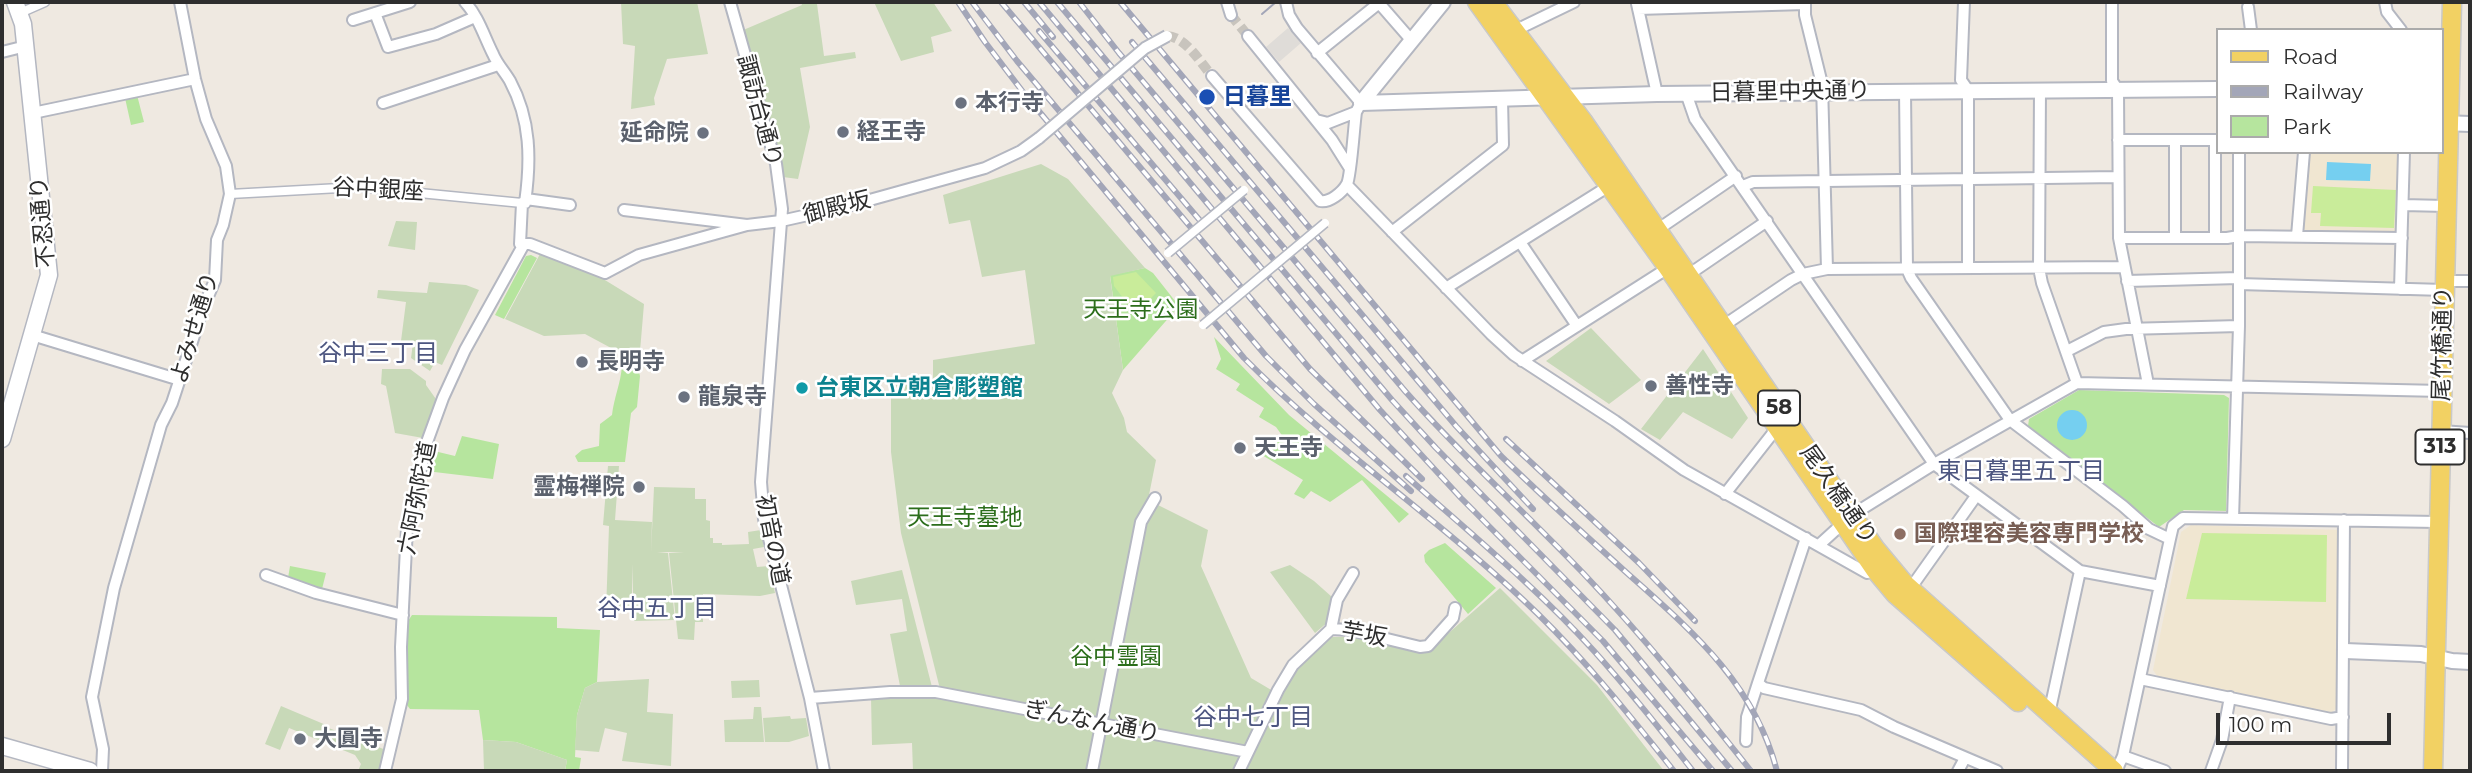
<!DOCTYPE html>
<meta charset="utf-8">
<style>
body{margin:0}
#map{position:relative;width:2472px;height:773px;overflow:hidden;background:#efe9e1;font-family:Montserrat,sans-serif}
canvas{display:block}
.frame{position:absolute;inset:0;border:4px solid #2e2e2e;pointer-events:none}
.legend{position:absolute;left:2216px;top:28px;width:228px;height:126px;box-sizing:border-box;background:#fff;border:2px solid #ababab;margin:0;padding:9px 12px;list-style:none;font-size:21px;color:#2e2e2e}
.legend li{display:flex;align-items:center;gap:14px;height:35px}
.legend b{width:35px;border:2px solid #ababab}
.scale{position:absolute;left:2216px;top:713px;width:175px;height:32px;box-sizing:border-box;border:4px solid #2e2e2e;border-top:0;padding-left:9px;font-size:21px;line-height:24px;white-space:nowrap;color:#2e2e2e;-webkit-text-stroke:5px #fff;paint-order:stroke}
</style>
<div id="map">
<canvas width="2472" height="773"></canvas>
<div class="frame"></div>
<ul class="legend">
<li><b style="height:9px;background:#f2d163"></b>Road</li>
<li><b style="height:9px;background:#a3a6b8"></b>Railway</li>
<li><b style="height:19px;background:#b6e59e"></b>Park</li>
</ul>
<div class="scale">100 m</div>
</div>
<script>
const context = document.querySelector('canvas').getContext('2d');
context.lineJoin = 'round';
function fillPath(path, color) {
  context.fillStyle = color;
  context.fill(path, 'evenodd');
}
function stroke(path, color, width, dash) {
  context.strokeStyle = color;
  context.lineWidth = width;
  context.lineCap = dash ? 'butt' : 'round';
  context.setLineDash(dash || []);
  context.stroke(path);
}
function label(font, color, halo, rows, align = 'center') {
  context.font = font + ' Montserrat,"Noto Sans JP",sans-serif';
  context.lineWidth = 5;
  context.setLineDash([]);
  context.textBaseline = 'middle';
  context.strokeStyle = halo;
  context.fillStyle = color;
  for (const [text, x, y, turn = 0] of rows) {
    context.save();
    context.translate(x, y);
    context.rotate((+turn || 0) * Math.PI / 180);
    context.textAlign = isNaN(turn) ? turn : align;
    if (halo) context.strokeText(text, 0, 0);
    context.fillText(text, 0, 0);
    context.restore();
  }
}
const education = new Path2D(`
 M2308,152H2401L2398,230L2395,233L2306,231L2303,227Z
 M2191,525L2340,530L2336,709L2329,714L2158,677L2153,670L2181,532Z`);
const green = new Path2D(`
 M137,95L144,122L131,125L125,98Z
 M531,255L537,258L504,319L495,315L526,256Z
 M1145,268L1153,273L1179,306L1123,370L1110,275Z
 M1214,337L1289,415L1409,514L1399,523L1362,480L1330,502L1311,491L1304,499L1294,494L1303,480L1262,455L1272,439L1285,443L1286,441L1276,427L1259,417L1264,408L1236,390L1240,384L1216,369L1221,359Z
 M630,362L637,365L640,376L637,407L631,413L625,462H578L575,456L582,450L599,446L600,424L612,415C614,397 621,383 622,365Z
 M2079,390L2224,395L2229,398L2226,511L2184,510L2159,527L2028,426L2029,419Z
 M462,436L499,444L493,479L426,471L430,450L455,456Z
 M1445,543L1496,588L1468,614L1425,562L1424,555L1429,550Z
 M290,566L326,573L322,589L288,578Z
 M412,615L557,617V628L600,630L597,682L585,688L577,715L575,757L581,758L579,771H565L567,760L516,742L483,740L479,710L410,709L407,705L408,621Z`);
const cemetery = new Path2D(`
 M621,2H697L708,54L667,59L654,98L655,105L631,109L635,46L623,44Z
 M801,2H821L817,4L824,56L855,52L856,58L800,68L810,127L798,179L783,177L741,31L802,5Z
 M874,2H933L952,31L931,37L934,52L901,61Z
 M1041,164L1068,179L1145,268L1110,276L1123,370L1112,393L1124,418L1127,432L1156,460L1148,500L1208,530L1201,566L1251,678L1273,691L1284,692L1298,668L1332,637H1353L1427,652L1500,588L1597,685L1664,771H913L912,743L872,745L871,697H942L901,533L891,452V382L933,380V360L1035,344L1025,270L982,277L970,220L949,224L943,195Z
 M396,221L417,222L415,250L388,246Z
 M540,254L600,277L644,304L639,363L585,334L544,336L505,319Z
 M429,282L466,285L479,290L442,365L435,362L430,371L411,358L413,343L401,341L406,302L377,298L378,290L427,293Z
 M1591,328L1641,380L1609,404L1546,361Z
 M1703,349L1748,418L1732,439L1683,412L1660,440L1641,429Z
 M382,369H410L426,381V385L438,402L423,438L395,433L386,386L381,384Z
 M608,466H619L615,520L652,522L651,553L654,487L695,488V499H706V520L710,521V538H713V543H722V545L749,544L748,532L761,530L764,547L753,549L757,567L769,566L775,593L760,596L703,594V622H695L694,640L678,639L669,553L684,552H657L668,553L675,620L634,621L632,564V610L606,611L609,526L603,525Z
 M1290,565L1314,581L1332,597L1328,622L1315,633L1270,572Z
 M902,570L932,687L900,686L890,634L907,631L902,599L856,605L851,581Z
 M649,679L647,712L673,714L671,766L622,761L627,733L605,728L599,752L575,750L577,715L585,688L597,682Z
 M759,680L760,697L732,698L731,681Z
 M281,706L326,725V727L386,750L380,771H358L361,764L355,755L289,728L280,750L265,744Z
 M754,707H761L764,742H725L724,720L753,719Z
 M790,716L791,719L806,718L809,736L789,742H765L763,718Z
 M483,740L516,742L567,760L565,771H484Z`);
const pitch = new Path2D(`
 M2313,186L2396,190L2394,228L2320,226L2321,213H2311Z
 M1136,272L1156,293L1135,314L1114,286L1113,277Z
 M2202,533L2327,535L2326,602L2186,599Z`);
const plaza = new Path2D(`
 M1288,28L1301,43L1279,62L1266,47Z`);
const water = new Path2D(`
 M2327,162L2371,164L2370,181L2326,180Z
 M2057 425a15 15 0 1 1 30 0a15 15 0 1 1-30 0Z`);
const minorTunnel = new Path2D(`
 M1231,15L1248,36
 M1167,36C1186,37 1200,62 1212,76`);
const pedestrian = new Path2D(`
 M20,13L45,2
 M230,194L358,187L522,203`);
const minor = new Path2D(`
 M465,2C478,16 484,36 493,54C497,64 505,72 510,81C531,120 531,160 525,203H522L520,244H530L605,273L639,255L747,225
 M730,2L776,164L782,209L761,482L764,519L810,698L824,771
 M1227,2L1231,15
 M1378,2L1412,41
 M1805,2V15L1822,84L1827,269
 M1964,2L1961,80L1968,90V268
 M2112,2V81L2118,90L2119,238L2148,384
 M2385,2L2387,12L2401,30
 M1637,4L1657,94
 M2248,7L2251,30
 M1638,9L1805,4
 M375,13L388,47L436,34L475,17
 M353,20L410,2
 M1514,31L1574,2
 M1248,36L1332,140L1349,167
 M2,52L26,46
 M1317,53L1379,3
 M1212,76L1320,201C1329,203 1342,193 1347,184C1351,176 1354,126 1356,112L1361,103L1297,28L1289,15L1286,2
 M2040,89L2039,268L2042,283L2077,383
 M1905,91L1907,269L1911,278L2010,420L2123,506L2149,529L2170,539
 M1686,93L1695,119L1934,464L2080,571L2160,586
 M383,103L498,65
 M33,113L195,79
 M1316,120L1328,123L1356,112
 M2118,140H2218
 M1347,185L1491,334L1514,355L1615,421L1684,470L1867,573L1875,570
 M1743,186L1753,182L2118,177
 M526,199L570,205
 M2403,205L2446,206
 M624,210L747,225L781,221L848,206L985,168L1021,151L1039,138
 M1657,230L1736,176
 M1392,232L1503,145L1502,98
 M2297,236L2304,152
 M2175,237V140
 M2119,238H2227L2239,236L2402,238
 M2215,238V140
 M1520,242L1577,326
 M1688,275L1767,221
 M2127,281L2239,278
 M2444,281H2470
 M2239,284L2444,290
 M1446,288L1609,186
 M2400,289L2404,152
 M1720,328L1791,280L1803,274L1827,269L2124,267
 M32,335L180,380
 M2067,351L2104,332L2126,329L2239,326
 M1522,361L1668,268
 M2441,431L2470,433
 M1725,494L1780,424
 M2233,519L2239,326V152
 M1806,538L1758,683L1764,688L1861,710L1894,727L1997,771
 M1819,545L1852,515L1934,464L2077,383L2442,391
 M266,575L316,593L403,615
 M1910,589L1976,496
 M1331,629L1337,600L1353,573
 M2140,679L2331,719L2343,717
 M810,698L890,692H936L1248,752
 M2049,714L2080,571
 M1746,741L1747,717L1758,683
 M2123,756L2165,771
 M102,771L103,749L92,697L114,588L161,425L172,403L203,308L215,280L217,240L223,225L230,194L226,166L206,119L195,79L180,2
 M385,771L402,699L401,647L407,528L427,442L443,398L465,350L524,244
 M1092,771L1141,522L1155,498
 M1239,771L1278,690L1293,665L1331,629L1350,630L1420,647L1428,646L1453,618L1455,608
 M1958,771L1965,758
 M2116,771L2123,756L2170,539L2173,526L2183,518L2438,522
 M2211,771L2222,740L2230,697
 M2342,771L2344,520`);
const tertiary = new Path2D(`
 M1361,103L1657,94L2218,89
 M1361,103L1443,2
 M2442,123L2470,124
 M2345,651L2421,654L2452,661L2470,662`);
const secondary = new Path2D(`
 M2,439L49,275L23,24L15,2
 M2,746L90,771`);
const primary = new Path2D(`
 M1477,2L1668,268L1875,570L1895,594L2018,702
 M1493,2L1583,121L1875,548L1905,584L2114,771
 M2433,771L2452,2`);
const tram = new Path2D(`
 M1262,14L1276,2`);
const rail = new Path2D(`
 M958,2L985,42L1023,92L1244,358C1336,451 1445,523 1538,614C1588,663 1631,717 1674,771
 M972,2L1017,61L1266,356L1314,404L1411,491
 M1001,2L1310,369L1422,479
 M1024,2L1053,37
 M1039,2L1380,410L1461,498L1603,641L1713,771
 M1057,2L1392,400L1436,448L1615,630L1732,771
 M1079,2L1119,53L1405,391C1461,455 1524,511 1583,573C1643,636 1697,703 1751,771
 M1120,2L1501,456C1542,496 1585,535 1627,573C1692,631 1754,683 1777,771
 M1039,31L1203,224
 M1132,42L1456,426L1533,509
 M1506,439L1639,563L1695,621
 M1406,476C1470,533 1537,588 1594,651C1629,690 1661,730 1693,771`);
const pedestrianBridge = new Path2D(`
 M1168,253L1244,190
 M1203,325L1325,223`);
const minorBridge = new Path2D(`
 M1039,138L1145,48L1167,36`);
const markers = [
 [1207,97,9,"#1a4fb4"],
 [961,103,7,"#6b7280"],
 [843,132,7,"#6b7280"],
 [703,133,7,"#6b7280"],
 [582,362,7,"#6b7280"],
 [1651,386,7,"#6b7280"],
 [802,388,7,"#0f9aa8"],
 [684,397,7,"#6b7280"],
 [1240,448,7,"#6b7280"],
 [639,487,7,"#6b7280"],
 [1900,534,7,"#8d6e63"],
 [300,739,7,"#6b7280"]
];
const shields = [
 [1779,408,42],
 [2440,447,49]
];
const shieldNames = [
 ["58",1779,408],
 ["313",2440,447]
];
const streetNames = [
 ["日暮里中央通り",1790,92,-1],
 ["諏訪台通り",759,111,75],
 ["谷中銀座",378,190,3],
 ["御殿坂",837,208,-14],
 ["不忍通り",43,222,-95],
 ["よみせ通り",195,328,-73],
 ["尾竹橋通り",2443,344,-89],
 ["尾久橋通り",1838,495,55],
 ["六阿弥陀道",418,498,-79],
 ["初音の道",772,540,79],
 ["芋坂",1364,635,10],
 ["ぎんなん通り",1092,722,11]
];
const transitNames = [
 ["日暮里",1223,97]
];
const worshipNames = [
 ["本行寺",975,103],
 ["経王寺",857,132],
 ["延命院",689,133,"right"],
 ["長明寺",596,362],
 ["善性寺",1665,386],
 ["龍泉寺",698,397],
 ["天王寺",1254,448],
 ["霊梅禅院",625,487,"right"],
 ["大圓寺",314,739]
];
const parkNames = [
 ["天王寺公園",1141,310],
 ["天王寺墓地",965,518],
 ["谷中霊園",1116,657]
];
const cultureNames = [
 ["台東区立朝倉彫塑館",816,388]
];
const educationNames = [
 ["国際理容美容専門学校",1914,534]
];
const neighbourhoodNames = [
 ["谷中三丁目",378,354],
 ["東日暮里五丁目",2021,472],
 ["谷中五丁目",657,609],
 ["谷中七丁目",1253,718]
];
fillPath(education, '#f0e6d1');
fillPath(green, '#b6e59e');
fillPath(cemetery, '#c8d9b8');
fillPath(pitch, '#c9ec9a');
fillPath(plaza, '#dfdcd8');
fillPath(water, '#75cff0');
stroke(minorTunnel, '#c8c4bd', 10, [10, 5]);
stroke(pedestrian, '#b4b7c1', 11);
stroke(minor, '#b4b7c1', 14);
stroke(tertiary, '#b4b7c1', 18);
stroke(secondary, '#b4b7c1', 19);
stroke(primary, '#c9c9c9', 21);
stroke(pedestrian, '#fff', 8);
stroke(minor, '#fff', 10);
stroke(tertiary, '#fff', 14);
stroke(secondary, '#fff', 16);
stroke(primary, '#f2d163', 18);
stroke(tram, '#a3a6b8', 2);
stroke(rail, '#a3a6b8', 6);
stroke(rail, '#fff', 3.5, [10]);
stroke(pedestrianBridge, '#b4b7c1', 11, []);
stroke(minorBridge, '#b4b7c1', 14, []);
stroke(pedestrianBridge, '#fff', 8);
stroke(minorBridge, '#fff', 10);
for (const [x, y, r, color] of markers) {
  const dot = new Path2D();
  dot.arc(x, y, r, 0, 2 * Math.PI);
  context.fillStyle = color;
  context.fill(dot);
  stroke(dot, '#fff', 2.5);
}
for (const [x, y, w] of shields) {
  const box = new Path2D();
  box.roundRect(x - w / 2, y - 17.5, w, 35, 5);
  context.fillStyle = '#fff';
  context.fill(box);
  stroke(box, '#2e2e2e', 2);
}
label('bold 21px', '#2e2e2e', null, shieldNames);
label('23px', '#2e2e2e', '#fff', streetNames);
label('bold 23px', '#164399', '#fff', transitNames, 'left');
label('bold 23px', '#5b616d', '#fff', worshipNames, 'left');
label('23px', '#2c6e1b', '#fff', parkNames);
label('bold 23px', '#0d838f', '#fff', cultureNames, 'left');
label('bold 23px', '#785e54', '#fff', educationNames, 'left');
label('24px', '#4d5680', '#fff', neighbourhoodNames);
</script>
